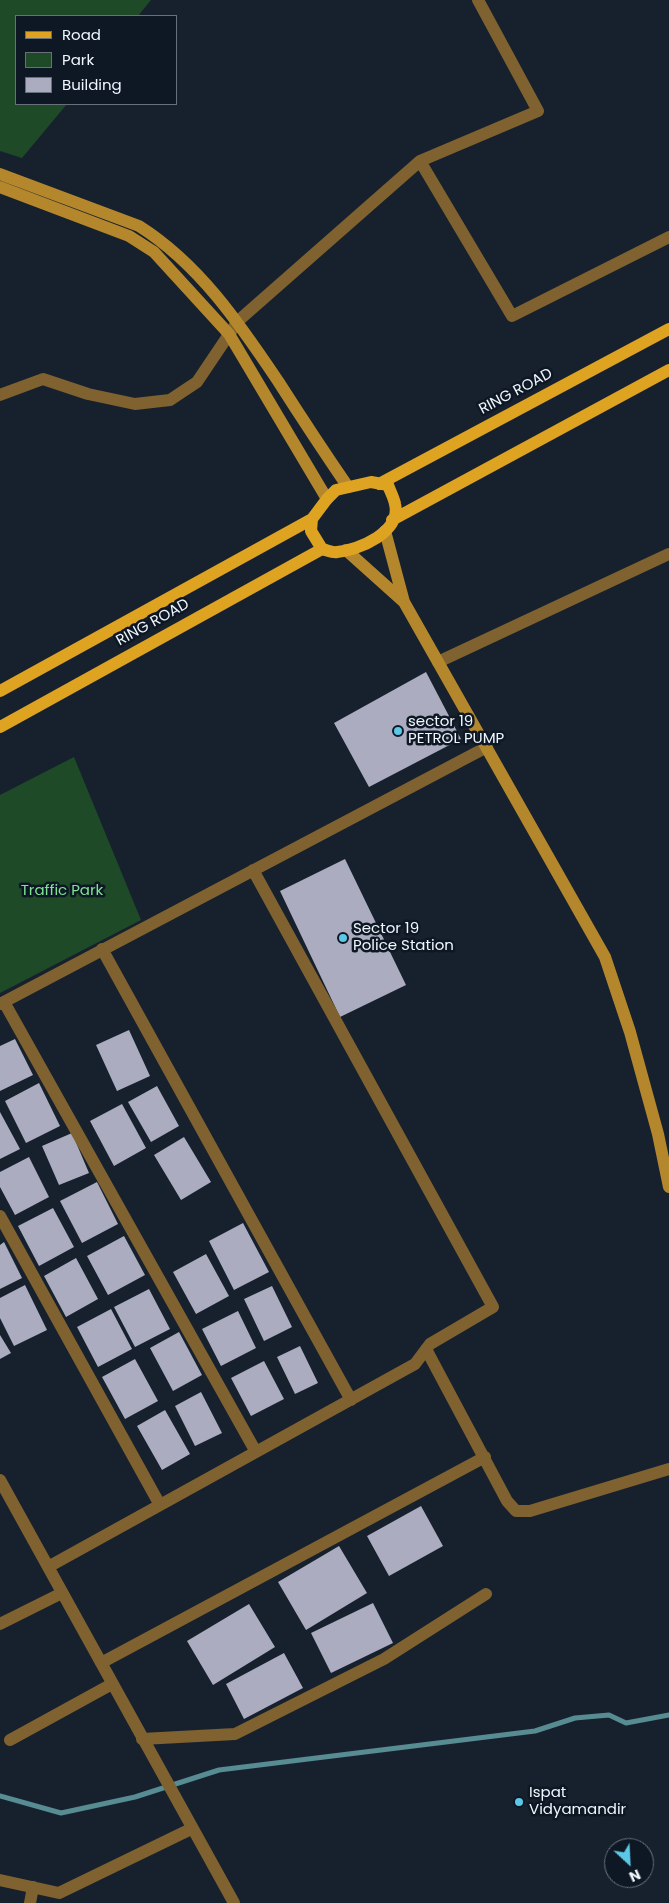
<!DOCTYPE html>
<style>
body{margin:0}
#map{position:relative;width:669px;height:1903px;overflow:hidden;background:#17212d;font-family:Poppins,sans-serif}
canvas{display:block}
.legend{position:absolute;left:15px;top:15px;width:162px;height:90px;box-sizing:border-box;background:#0e1824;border:1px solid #68717b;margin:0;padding:6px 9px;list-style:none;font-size:15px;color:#eff6fe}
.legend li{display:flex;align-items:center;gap:10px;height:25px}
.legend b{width:25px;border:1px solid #68717b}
.north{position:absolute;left:604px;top:1838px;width:50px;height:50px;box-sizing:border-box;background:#0e1824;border:1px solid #68717b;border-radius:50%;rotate:155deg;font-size:14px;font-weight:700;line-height:20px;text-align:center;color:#eff6fe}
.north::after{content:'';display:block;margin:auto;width:18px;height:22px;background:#5ac8e6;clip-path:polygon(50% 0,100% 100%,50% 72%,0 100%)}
</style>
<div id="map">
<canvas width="669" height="1903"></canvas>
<ul class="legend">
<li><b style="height:6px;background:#dfa322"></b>Road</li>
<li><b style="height:14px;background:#1e4a28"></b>Park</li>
<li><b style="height:14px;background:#abacbf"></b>Building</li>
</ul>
<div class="north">N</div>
</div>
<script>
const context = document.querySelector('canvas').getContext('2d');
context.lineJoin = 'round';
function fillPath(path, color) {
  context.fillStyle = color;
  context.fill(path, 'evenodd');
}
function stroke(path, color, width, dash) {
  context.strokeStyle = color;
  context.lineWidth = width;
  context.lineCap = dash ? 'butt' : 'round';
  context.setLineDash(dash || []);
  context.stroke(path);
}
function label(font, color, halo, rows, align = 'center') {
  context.font = font + ' Poppins,sans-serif';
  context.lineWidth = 5;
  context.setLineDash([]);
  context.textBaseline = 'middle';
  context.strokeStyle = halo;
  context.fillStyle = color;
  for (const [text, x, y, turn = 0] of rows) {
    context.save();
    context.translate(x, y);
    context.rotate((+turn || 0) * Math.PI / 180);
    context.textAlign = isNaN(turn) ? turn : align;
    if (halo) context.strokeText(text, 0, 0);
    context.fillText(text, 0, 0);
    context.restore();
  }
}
const green = new Path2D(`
 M0,0H151L138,16H16V104H67L22,158L0,151Z
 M74,757L141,920L0,993V795Z`);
const stream = new Path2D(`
 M0,1796L61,1813L135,1797L219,1770L535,1731L575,1718L609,1715L626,1723L669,1715`);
const building = new Path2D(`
 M426,672L461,739L369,787L334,723Z
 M345,859L406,985L340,1017L280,891Z
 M129,1030L150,1076L117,1091L96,1045Z
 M15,1039L33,1075L0,1091V1046Z
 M39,1083L60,1126L26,1143L5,1101Z
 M157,1086L179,1126L151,1142L128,1102Z
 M122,1104L146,1148L114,1166L90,1121Z
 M0,1112L20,1149L0,1159Z
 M72,1133L89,1173L59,1185L42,1146Z
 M184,1137L211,1182L181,1200L154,1155Z
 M29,1157L49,1197L15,1215L0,1187V1172Z
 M97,1182L118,1224L82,1243L60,1201Z
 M53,1208L74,1247L39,1266L18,1226Z
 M243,1223L269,1272L234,1290L209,1241Z
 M124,1236L145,1275L108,1295L87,1256Z
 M4,1242L22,1278L0,1289V1245Z
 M206,1254L229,1296L196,1314L173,1272Z
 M76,1258L98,1299L66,1317L44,1276Z
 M25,1285L47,1330L14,1346L0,1318V1298Z
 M272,1286L292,1327L264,1341L244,1299Z
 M149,1289L170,1329L135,1347L114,1307Z
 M111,1309L132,1349L98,1367L77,1327Z
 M238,1311L256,1348L221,1366L202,1329Z
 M179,1332L202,1375L173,1391L150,1348Z
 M0,1335L11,1353L0,1359Z
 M300,1346L318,1383L295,1394L277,1357Z
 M135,1359L158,1401L125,1419L102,1377Z
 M264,1361L284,1399L251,1416L231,1378Z
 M201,1392L222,1433L195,1446L175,1406Z
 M165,1410L190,1454L162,1470L137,1426Z
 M421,1506L443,1546L389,1576L367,1536Z
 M339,1546L367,1593L306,1630L278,1582Z
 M373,1603L393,1643L331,1673L311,1633Z
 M249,1604L275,1647L213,1685L187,1641Z
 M284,1653L303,1688L244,1719L226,1684Z`);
const street = new Path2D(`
 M420,161L512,316L669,237
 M0,395L43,379L88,394L135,404L170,400L197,382L238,321L420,161L538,111L478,0
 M438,662L669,554
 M102,949L351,1400
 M4,1002L256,1452
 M0,1004L487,747
 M0,1216L160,1505
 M426,1349L507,1501L516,1511H530L669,1469
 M0,1480L234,1903
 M48,1567L415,1364L430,1344L493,1307L253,870
 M0,1624L62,1593
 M101,1663L485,1457
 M142,1739L235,1734L384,1659L486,1594
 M10,1740L112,1684
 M0,1880L59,1893L191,1829
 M30,1903L33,1887`);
const secondary = new Path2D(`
 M0,174L139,226C199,264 239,323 278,381C301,417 324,452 348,487
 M0,187L129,236L154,252L229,334L327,499
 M385,531L404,602L605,957L630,1032L658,1134L669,1187
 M346,550L404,602`);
const primary = new Path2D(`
 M371,482L388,485C390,491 394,498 395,504C402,532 359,550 337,552C332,553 327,550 322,549L311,531L312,519L327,499L336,490Z
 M379,484L669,329
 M392,520L669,370
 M0,691L312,519
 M0,727L322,549`);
const markers = [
 [398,731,5,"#5ac8e6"],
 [343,938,5,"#5ac8e6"],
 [519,1802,5,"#5ac8e6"]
];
const streetNames = [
 ["RING ROAD",516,392,-28],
 ["RING ROAD",153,623,-29]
];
const poiNames = [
 ["sector 19",408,722],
 ["PETROL PUMP",408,739],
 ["Sector 19",353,929],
 ["Police Station",353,946],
 ["Ispat",529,1793],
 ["Vidyamandir",529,1810]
];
const parkNames = [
 ["Traffic Park",62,891]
];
fillPath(green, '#1e4a28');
stroke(stream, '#568c92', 5);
fillPath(building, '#abacbf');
stroke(street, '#7f622f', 12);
stroke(secondary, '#b5872c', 12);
stroke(primary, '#dfa322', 12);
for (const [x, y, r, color] of markers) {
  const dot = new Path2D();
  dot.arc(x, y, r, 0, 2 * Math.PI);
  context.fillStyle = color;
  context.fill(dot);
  stroke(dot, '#0e1824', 2);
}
label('15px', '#eff6fe', '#0e1824', streetNames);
label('15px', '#eff6fe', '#0e1824', poiNames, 'left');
label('15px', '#80e294', '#0e1824', parkNames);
</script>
